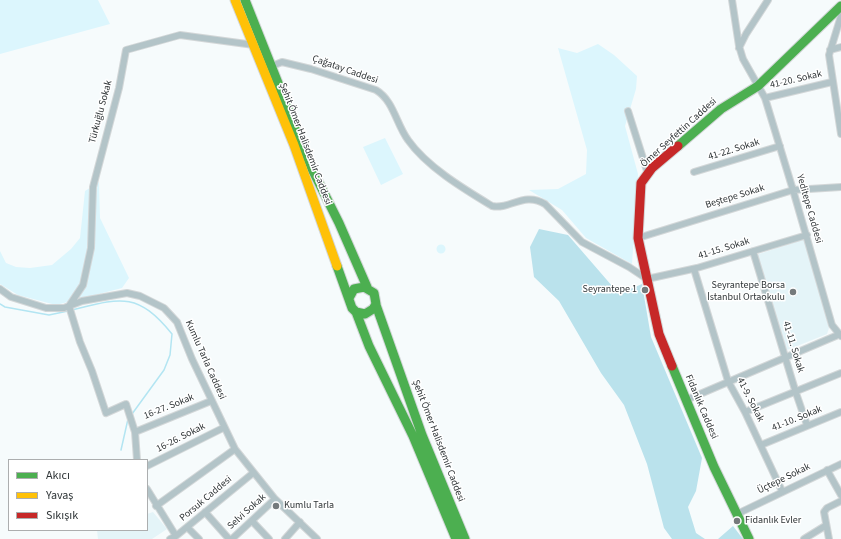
<!DOCTYPE html>
<meta charset="utf-8">
<style>
body{margin:0}
#map{position:relative;width:841px;height:539px;overflow:hidden;background:#f6fbfc;font-family:"Source Sans 3",sans-serif}
canvas{display:block}
.legend{position:absolute;left:8px;top:459px;width:140px;height:72px;box-sizing:border-box;background:#fff;border:1px solid #acaeaf;margin:0;padding:5px 7px;list-style:none;font-size:12px;color:#2f3537}
.legend li{display:flex;align-items:center;gap:8px;height:20px}
.legend b{width:20px;border:1px solid #acaeaf}
</style>
<div id="map">
<canvas width="841" height="539"></canvas>
<ul class="legend">
<li><b style="height:5px;background:#4caf50"></b>Akıcı</li>
<li><b style="height:5px;background:#ffc107"></b>Yavaş</li>
<li><b style="height:5px;background:#c62828"></b>Sıkışık</li>
</ul>
</div>
<script>
const context = document.querySelector('canvas').getContext('2d');
context.lineJoin = 'round';
function fillPath(path, color) {
  context.fillStyle = color;
  context.fill(path, 'evenodd');
}
function stroke(path, color, width, dash) {
  context.strokeStyle = color;
  context.lineWidth = width;
  context.lineCap = dash ? 'butt' : 'round';
  context.setLineDash(dash || []);
  context.stroke(path);
}
function label(font, color, halo, rows, align = 'center') {
  context.font = font + ' "Source Sans 3",sans-serif';
  context.lineWidth = 3;
  context.setLineDash([]);
  context.textBaseline = 'middle';
  context.strokeStyle = halo;
  context.fillStyle = color;
  for (const [text, x, y, turn = 0] of rows) {
    context.save();
    context.translate(x, y);
    context.rotate((+turn || 0) * Math.PI / 180);
    context.textAlign = isNaN(turn) ? turn : align;
    if (halo) context.strokeText(text, 0, 0);
    context.fillText(text, 0, 0);
    context.restore();
  }
}
const built = new Path2D(`
 M805,239L829,328L827,334L787,350L756,255Z
 M153,512L167,529L152,539H98L97,530H147V514Z`);
const green = new Path2D(`
 M0,0H98L110,24L0,54Z
 M598,44L614,55L637,76L636,89L625,126L638,174L632,264L586,238L562,210L529,190L558,189L586,174L587,150L558,48L577,53Z
 M385,138L403,174L381,185L363,147Z
 M99,182L100,218L129,278L122,288L56,305L18,295L0,284V251L6,263L16,267L30,268L52,265L71,249L80,238L85,191Z
 M436.5 249a4.5 4.5 0 1 1 9 0a4.5 4.5 0 1 1-9 0Z`);
const forest = new Path2D(`
 M539,229L568,235L619,294L642,284L651,337L702,458L696,491L688,507L696,533L705,539H672L664,528L647,464L624,405L601,373L559,301L534,277L530,247Z
 M733,526L743,539H718Z`);
const stream = new Path2D(`
 M0,304L5,307L49,315L68,311
 M72,310C120,298 137,291 172,334L170,355L164,370L132,414
 M121,450L128,419`);
const street = new Path2D(`
 M732,0L739,46L743,59L765,98L793,190L832,325L841,336
 M841,16L829,55L841,134
 M739,48L746,34L768,0
 M830,50L841,47
 M272,66L282,62L311,69L376,90C394,101 396,124 408,140C427,167 464,189 492,206C510,210 524,191 545,204L582,242L629,267L647,279L697,268L807,235
 M765,98L832,82
 M628,111L648,174
 M694,172L780,146
 M638,238L793,190L841,187
 M753,251L796,393L807,425
 M694,269L728,381L745,412L782,491
 M0,289L11,297L46,308H64L82,301L127,293L140,296L164,308L177,322L192,359L235,449L275,499L317,539
 M686,400L838,335
 M745,412L841,373
 M135,432L211,401
 M761,445L841,412
 M137,460L135,432L126,404L106,413L92,371L80,342L69,306L83,285L91,248L93,187L119,88L126,50L180,35L254,45
 M147,466L223,428
 M827,470L841,495
 M147,489L176,536
 M156,506L235,449
 M205,512L229,539
 M737,514L841,464
 M252,521L269,539
 M187,527L199,539
 M170,539L176,536L253,473
 M232,539L275,499
 M285,539L300,522
 M804,539L825,526
 M829,539L824,512L827,508L841,501`);
const fast = new Path2D(`
 M245,0L313,171L339,223L367,287
 M678,146L721,109L758,86L841,6
 M337,266L352,308L356,312L365,314L373,309L376,304L374,293L364,287L354,289L349,298
 M376,305L422,435L465,539
 M356,312L369,346L413,436L456,539
 M672,366L714,467L749,539`);
const slow = new Path2D(`
 M235,0L294,145L337,266`);
const jam = new Path2D(`
 M672,366L659,334L638,238L641,183L652,168L678,146`);
const markers = [
 [645,290,4,"#757a7c"],
 [793,292,4,"#757a7c"],
 [276,506,4,"#757a7c"],
 [737,521,4,"#757a7c"]
];
const streetNames = [
 ["Çağatay Caddesi",345,70,19],
 ["41-20. Sokak",796,80,-13],
 ["Türkuğlu Sokak",101,112,-75],
 ["Ömer Seyfettin Caddesi",679,133,-42],
 ["Şehit Ömer Halisdemir Caddesi",305,144,69],
 ["41-22. Sokak",734,150,-17],
 ["Beştepe Sokak",735,197,-17],
 ["Yeditepe Caddesi",809,209,74],
 ["41-15. Sokak",724,249,-17],
 ["41-11. Sokak",793,347,73],
 ["Kumlu Tarla Caddesi",205,360,66],
 ["41-9. Sokak",750,400,63],
 ["16-27. Sokak",169,407,-22],
 ["Fidanlık Caddesi",701,407,67],
 ["41-10. Sokak",797,419,-22],
 ["16-26. Sokak",181,438,-27],
 ["Şehit Ömer Halisdemir Caddesi",438,441,69],
 ["Üçtepe Sokak",784,479,-26],
 ["Porsuk Caddesi",206,499,-40],
 ["Selvi Sokak",247,512,-42]
];
const poiNames = [
 ["Seyrantepe Borsa",785,286],
 ["İstanbul Ortaokulu",785,298],
 ["Seyrantepe 1",637,290],
 ["Kumlu Tarla",284,506,"left"],
 ["Fidanlık Evler",745,521,"left"]
];
fillPath(built, '#e4f4f8');
fillPath(green, '#dcf6fd');
fillPath(forest, '#bae2ec');
stroke(stream, '#b3e5f2', 1.5);
stroke(street, '#d3d7d8', 8);
stroke(fast, '#d3d7d8', 11);
stroke(slow, '#d3d7d8', 11);
stroke(jam, '#d3d7d8', 11);
stroke(street, '#b3c4c8', 6);
stroke(fast, '#4caf50', 9);
stroke(slow, '#ffc107', 9);
stroke(jam, '#c62828', 9);
for (const [x, y, r, color] of markers) {
  const dot = new Path2D();
  dot.arc(x, y, r, 0, 2 * Math.PI);
  context.fillStyle = color;
  context.fill(dot);
  stroke(dot, '#fff', 1.5);
}
label('10px', '#2f3537', '#fff', streetNames);
label('10px', '#2f3537', '#fff', poiNames, 'right');
</script>
